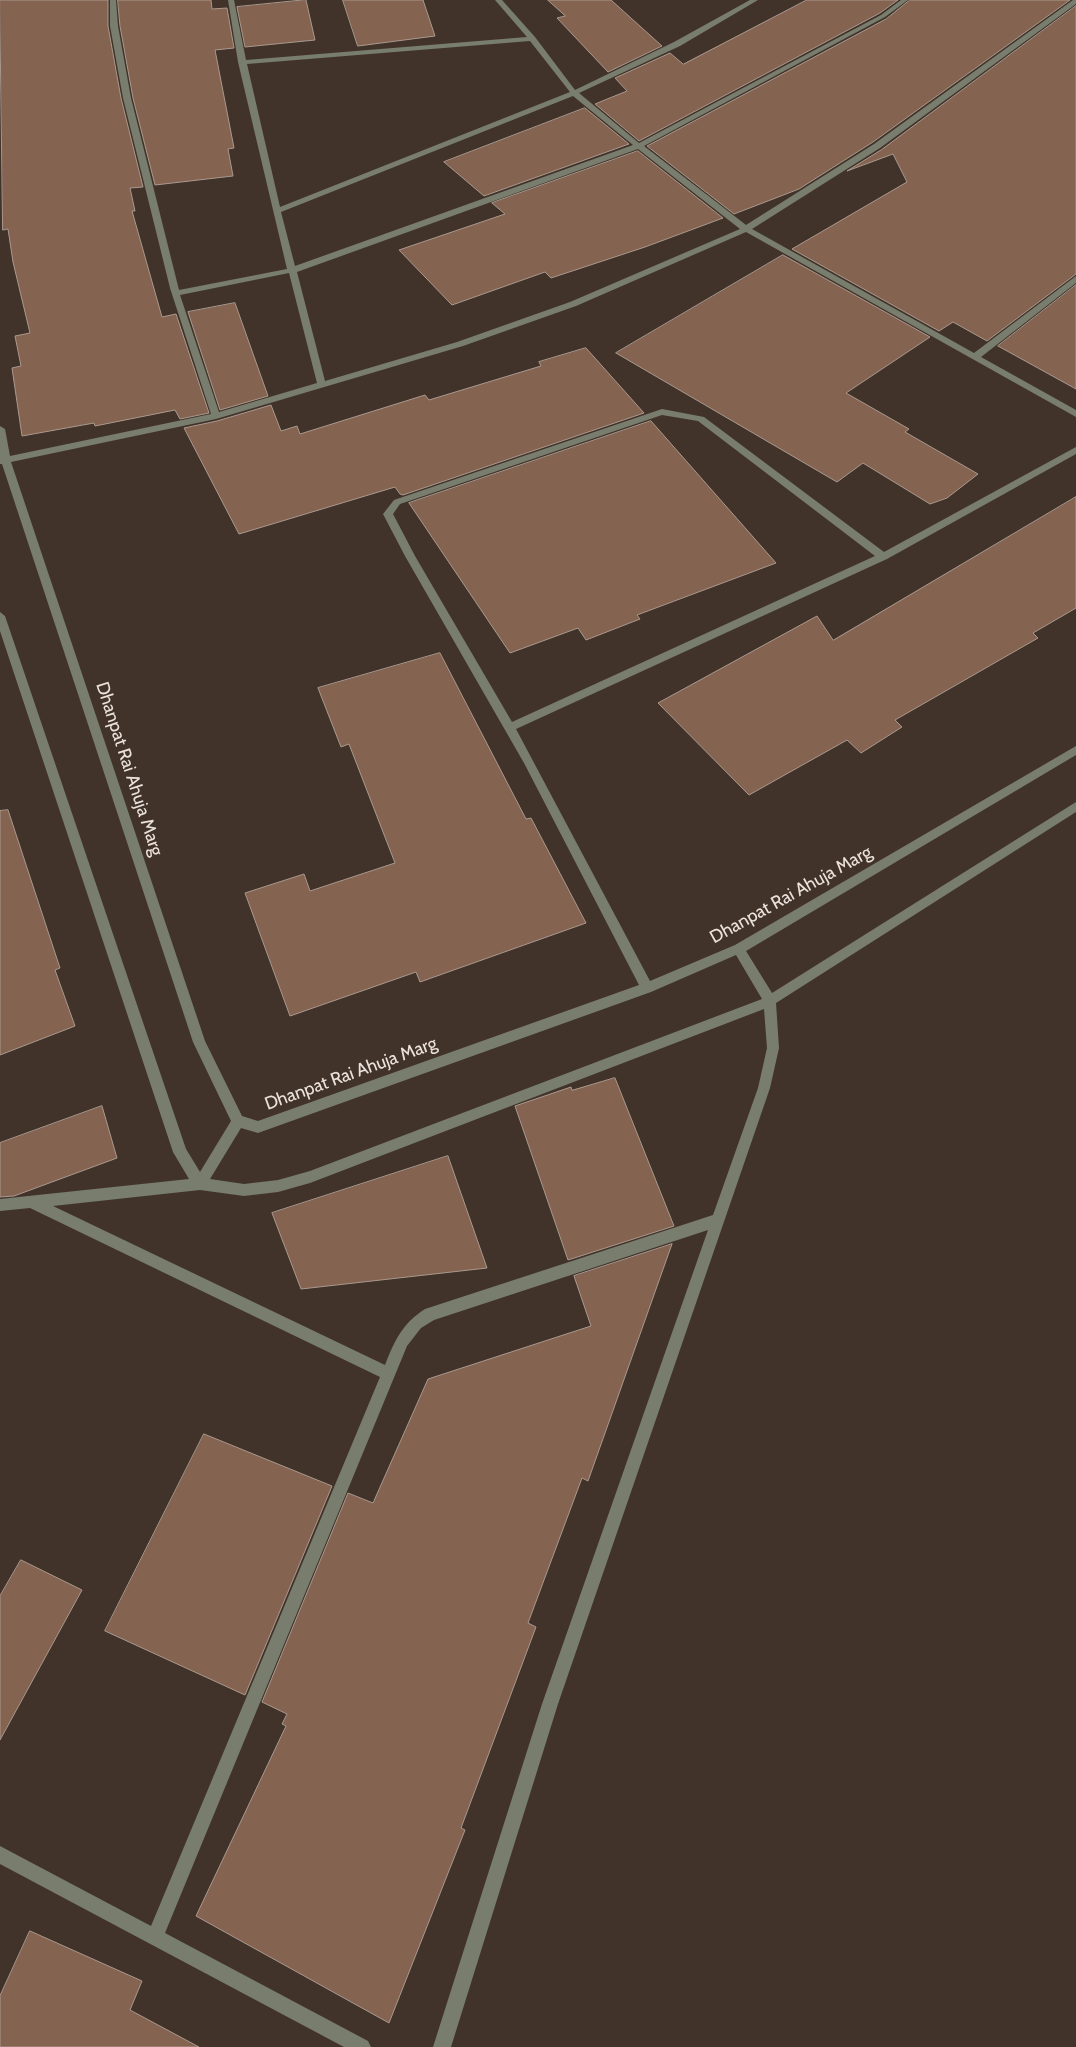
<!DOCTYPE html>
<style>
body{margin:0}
canvas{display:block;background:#41332a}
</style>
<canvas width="1076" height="2047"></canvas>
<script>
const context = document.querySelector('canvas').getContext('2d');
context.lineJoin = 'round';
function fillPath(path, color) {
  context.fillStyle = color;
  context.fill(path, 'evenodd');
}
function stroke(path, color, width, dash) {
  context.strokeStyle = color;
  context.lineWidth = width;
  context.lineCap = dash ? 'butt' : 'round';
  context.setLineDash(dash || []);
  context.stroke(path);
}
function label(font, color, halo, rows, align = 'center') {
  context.font = font + ' Cabin,sans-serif';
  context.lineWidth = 4;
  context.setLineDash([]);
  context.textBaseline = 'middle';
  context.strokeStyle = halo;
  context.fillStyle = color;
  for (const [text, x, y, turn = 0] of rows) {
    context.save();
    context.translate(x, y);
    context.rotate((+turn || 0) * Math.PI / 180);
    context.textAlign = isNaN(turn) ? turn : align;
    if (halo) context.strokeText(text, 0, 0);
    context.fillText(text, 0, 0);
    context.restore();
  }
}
const building = new Path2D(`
 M0,0H108V26L121,98L143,187L130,188L135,211H132L162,317L176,314L209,413L180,419L175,410L95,426L94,423L22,436L12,368L21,366L15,336L30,333L13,262L8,229L3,230Z
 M118,0H211L212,9L227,8L234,48L215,50L234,148L228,149L233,176L155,185L133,98L120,26Z
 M306,0L315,40L245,47L237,7Z
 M343,0H423L435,36L358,46Z
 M548,0H611L662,46L608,72L557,18L565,16Z
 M807,0H898L880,13L639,141L595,104L627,91L615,78L670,53L683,64Z
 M910,0H1070L873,142L799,189L734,214L647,146L886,19Z
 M1076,6V274L987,341L953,322L939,331L792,249L907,182L893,154L847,171L881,150Z
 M585,108L629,144L484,196L444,162Z
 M638,151L723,218L645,247L551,278L545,272L452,305L399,250L505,214L492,203Z
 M783,255L930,337L846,393L909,429L905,432L978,474L947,498L930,504L863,463L837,482L616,353Z
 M1076,285V389L998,346Z
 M235,303L268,396L220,410L188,312Z
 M586,348L644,413L403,495L400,494L395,487L239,534L184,428L217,421L271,405L281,431L297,426L300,434L425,395L429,400L541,366L539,362Z
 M651,421L776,563L637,615L640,619L586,640L578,628L510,653L409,503Z
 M1076,497V608L1033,633L1038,638L895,720L902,727L861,753L847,740L749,795L658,703L817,616L833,640Z
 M440,653L526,819L531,818L586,923L420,982L416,972L290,1016L245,893L304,874L310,891L395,863L349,744L341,747L318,688Z
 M8,810L60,968L55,970L75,1026L0,1055V811Z
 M615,1078L674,1226L568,1260L515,1106L571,1087L572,1090Z
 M102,1106L117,1158L14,1196L0,1197V1143Z
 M448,1156L487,1268L301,1289L272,1213Z
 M672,1244L588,1481L582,1478L528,1623L536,1627L461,1828L465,1830L389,2023L196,1916L286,1726L282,1724L287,1714L262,1702L348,1493L373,1503L428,1379L591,1326L574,1276Z
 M204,1434L332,1486L245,1695L105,1631Z
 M21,1560L82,1590L0,1740V1596Z
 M30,1931L142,1981L130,2010L199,2047H0V1996Z`);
const minor = new Path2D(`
 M110,0H116L118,26L131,98L179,290L287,269L238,62L228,0H234L246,60L527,37L495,0H502L535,37L575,90L674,42L750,0H758L680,46L579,93L639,143L881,15L901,0H908L885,17L644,146L746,225L874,144L1073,0H1076V4L880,148L752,229L974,353L1076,276V283L981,357L1076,410V417L746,232L576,306L463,346L216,419L11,462L205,1041L242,1116L258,1121L639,985L524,763L405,556L383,514L394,500L662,409L704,417L884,552L1076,447V454L887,559L516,729L650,981L735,945L1076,746V755L746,951L772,993L1076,802V812L776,1003L779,1048L770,1088L558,1704L451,2047H433L542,1704L708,1230L434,1320L421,1328L407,1346L165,1933L368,2041L371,2047H344L0,1864V1846L151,1926L380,1377L30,1208L0,1211V1199L189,1179L173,1152L0,631V612L5,616L186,1149L200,1172L231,1121L193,1042L2,464H0V426L5,429L10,456L211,414L170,288L123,98L110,26ZM530,41L570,92L280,207L247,64ZM573,96L633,145L295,266L281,212ZM638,149L740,229L570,302L457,342L325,381L297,272ZM289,273L317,383L219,412L180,295ZM662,415L698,421L875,556L512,722L415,556L393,514L400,504ZM736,955L762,999L310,1171L278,1180L244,1184L210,1179L241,1128L258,1133L651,992ZM764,1009L767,1048L758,1088L713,1215L425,1309C402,1324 395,1340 385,1365L53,1206L200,1190L244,1196L278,1192L310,1183Z`);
const streetNames = [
 ["Dhanpat Rai Ahuja Marg",129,769,72],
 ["Dhanpat Rai Ahuja Marg",791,895,-29],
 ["Dhanpat Rai Ahuja Marg",351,1074,-20]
];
fillPath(building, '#846450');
stroke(building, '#aa988e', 1);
fillPath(minor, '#787d6e');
label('18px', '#ebe2dc', '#41332a', streetNames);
</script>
